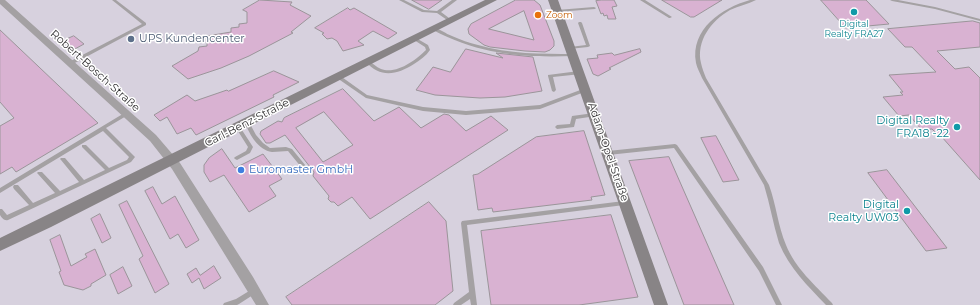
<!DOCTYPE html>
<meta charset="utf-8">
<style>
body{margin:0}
canvas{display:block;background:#dfdde3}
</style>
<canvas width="980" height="305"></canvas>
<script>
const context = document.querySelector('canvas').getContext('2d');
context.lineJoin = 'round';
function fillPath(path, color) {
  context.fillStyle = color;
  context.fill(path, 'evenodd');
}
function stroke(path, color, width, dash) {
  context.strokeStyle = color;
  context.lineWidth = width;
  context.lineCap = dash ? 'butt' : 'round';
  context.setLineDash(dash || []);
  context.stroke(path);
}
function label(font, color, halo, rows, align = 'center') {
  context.font = font + ' Montserrat,sans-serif';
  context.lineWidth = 3;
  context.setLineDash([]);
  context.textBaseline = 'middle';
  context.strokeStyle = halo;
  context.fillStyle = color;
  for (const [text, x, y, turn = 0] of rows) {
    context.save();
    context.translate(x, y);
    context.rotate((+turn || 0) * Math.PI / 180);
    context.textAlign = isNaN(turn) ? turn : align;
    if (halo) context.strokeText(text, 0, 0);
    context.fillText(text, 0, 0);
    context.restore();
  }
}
const built = new Path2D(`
 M0,0H980V305H0Z`);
const building = new Path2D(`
 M260,0L292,2L290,5L311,16L291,32L293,33L249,56L221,68L188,79L172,66L198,51L199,47L207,46V36L231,32V28L239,27V24L247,23V12L243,10Z
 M412,0H442L429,9Z
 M516,0H534L540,5L554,41V46L550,50L545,52L525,51L490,47L484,45L469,34L468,29L471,24ZM524,11L534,40L489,29Z
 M602,0H614L617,6L612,7L616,19H608L607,15L604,16L603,13L601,14L596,1Z
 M662,0H722L694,17H691Z
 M821,0H866L889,24L846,28Z
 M348,8L350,10L354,8L397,33L388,39L373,31L358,41L364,45L343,51L337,41L332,38L327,39L322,34L324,33L315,28Z
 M973,21L980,23V47L937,51L955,69L969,67L980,78V180L941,136H939L932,129L922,130L909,115L899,116L883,97L903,95L900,92H903L889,75L936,72L912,47H905L888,29Z
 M0,30L98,123L16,172L12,167L0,174V126L14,118L0,102Z
 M74,36L84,44L73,50L63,41Z
 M466,49L503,58L496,53L533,57L542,91L505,97L480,98L435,95L416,90L433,67L450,72Z
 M640,49L641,52L609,68L611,69L598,76L593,74L587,59L598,58L597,55L612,53L614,55Z
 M274,71L299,82L273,95L274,97L196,135L191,128L177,134L167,117L160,121L154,115L187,95L195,101L227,90L228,91Z
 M343,89L374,121L399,107L421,128L444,114L449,115L466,131L491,116L508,130L370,219L352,197L338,206L334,202H331L328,199L329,196L313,176L314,172L285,135L270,143H266L260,134L261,131L278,121L282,122L284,118ZM324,112L353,145L323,162L296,128Z
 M584,131L605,195L591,197L592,200L493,212L492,208L478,210L473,175L478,174L536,137Z
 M716,136L724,151L739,180L723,182L701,138Z
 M222,149L235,168L263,154L282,179L269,186L276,196L249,212L224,175L210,182L204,172V165L209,158Z
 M669,157L734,305H684L629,161Z
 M887,170L947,248L926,251L868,173Z
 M153,187L162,204L175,196L199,240L186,248L178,234L170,239L145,191Z
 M127,201L169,284L155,293L139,259L143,256L119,205Z
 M429,202L446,221L453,291L435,305H292L286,297Z
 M100,214L111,238L102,243L91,219Z
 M611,215L638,297L579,305H491L481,231Z
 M60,235L71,266L87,257L85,254L95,249L106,275L91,284V286L83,290L64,285L59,272L61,271L50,240Z
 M214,266L221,278L204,289L199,278L192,283L187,274L196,268L200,275Z
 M123,267L132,286L118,294L110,275Z`);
const lane = new Path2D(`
 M112,0H116L146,23V25L71,65H67V63L142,24Z
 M399,0H404L424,10L437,11L452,0H457L441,12L453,21L451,22H450L437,13L422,12Z
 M640,0H645L672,17L670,18H669Z
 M750,0H756C748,4 739,6 730,10C711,21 696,41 701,63C702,68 704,73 706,78L769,185C776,204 778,226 786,245C795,268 815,285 832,303L833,305H826C808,286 789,268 779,243C773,224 770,204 764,185L702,78C700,73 697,68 696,63C690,29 722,8 750,0Z
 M890,0H898L935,7L980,19V21L935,9L892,1Z
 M594,7L596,8L595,9L557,12L555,11L557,10Z
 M579,22H581L582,23L590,46L588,47L569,49V47H570L586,45L578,23Z
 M433,28C439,28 446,34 452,36C461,40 469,43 478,45C509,54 541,54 573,54L575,55L573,56C522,58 478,54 433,30Z
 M414,38H416L428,45L430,50C426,56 420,60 414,64C397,75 380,78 366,62L368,61C373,63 376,67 381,69C396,75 416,60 426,50L425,47L414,40Z
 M579,71L581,72V74L553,77L556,90L554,92L552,91L548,76V75Z
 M339,75L367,95L423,107L466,111L540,105L583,89L585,88L587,90V91L540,109L466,115L423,111L366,98L337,78V77Z
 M126,112L128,114V115L106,128L135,157L131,162L8,220C4,221 2,218 0,215V209H2L7,215L29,205L14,189L13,187L14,185H18L33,203L55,193L38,174L37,173L38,172H42L60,191L79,182L61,160L60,159L61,158H65L84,180L105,170L82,147V145H86L109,168L127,160L129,157L103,131L0,193V188Z
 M594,113L596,115V116L576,119L574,127L557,129L555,127L557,125L570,124L572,116Z
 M247,121L249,122L256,135L263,143L270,148L286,147L292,149L310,171L311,172L310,173H306L288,151C283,151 278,152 272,152C258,150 250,135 245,123Z
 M238,126L240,127L253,147L250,153L237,160L235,159L234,158L235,157L246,151L248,147L236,128Z
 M675,144L677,145L763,267L782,305H776L759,271L674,148L608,155L606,154L605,153L606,152L608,151Z
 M624,201H626L627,203L626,205H624L467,225L477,305H471L470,299L461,305H453L454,303L469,292L461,223L462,221Z
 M254,288L256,289L257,291L256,293L239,304L237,305H223L224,303L236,299Z`);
const street = new Path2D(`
 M0,0H5L156,135L180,163L253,277L269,305H256L172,169L150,141L0,4Z`);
const secondary = new Path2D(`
 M485,0H497L51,227L0,251V238Z
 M548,0H558L668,305H654Z`);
const markers = [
 [854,12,4,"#0f9aa8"],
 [538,15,4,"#e8710a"],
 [131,39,4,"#5c6f8a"],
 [957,127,4,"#0f9aa8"],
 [241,170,4,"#3f7fe0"],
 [907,211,4,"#0f9aa8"]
];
const farFoodnames = [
 ["Zoom",546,15]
];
const farCulturenames = [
 ["Digital",854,24],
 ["Realty FRA27",854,34]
];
const serviceNames = [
 ["UPS Kundencenter",139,39]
];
const streetNames = [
 ["Robert-Bosch-Straße",95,71,42],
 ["Carl-Benz-Straße",247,123,-27],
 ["Adam-Opel-Straße",608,152,71]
];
const cultureNames = [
 ["Digital Realty",949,121],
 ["FRA18 -22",949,134],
 ["Digital",899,205],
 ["Realty UW03",899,218]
];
const shopNames = [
 ["Euromaster GmbH",249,170]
];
fillPath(built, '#d7d1de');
fillPath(building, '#d9b2d2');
stroke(building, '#9b959a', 1);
fillPath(lane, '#a4a1a3');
fillPath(street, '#a4a1a3');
fillPath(secondary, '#888486');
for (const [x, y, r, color] of markers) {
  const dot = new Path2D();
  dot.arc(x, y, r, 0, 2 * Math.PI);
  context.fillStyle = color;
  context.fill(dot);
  stroke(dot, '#fff', 1.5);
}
label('9px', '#c56008', '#fff', farFoodnames, 'left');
label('9px', '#0d838f', '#fff', farCulturenames);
label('11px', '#4e5e75', '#fff', serviceNames, 'left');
label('11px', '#343335', '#fff', streetNames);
label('11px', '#0d838f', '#fff', cultureNames, 'right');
label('11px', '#366cbe', '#fff', shopNames, 'left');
</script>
